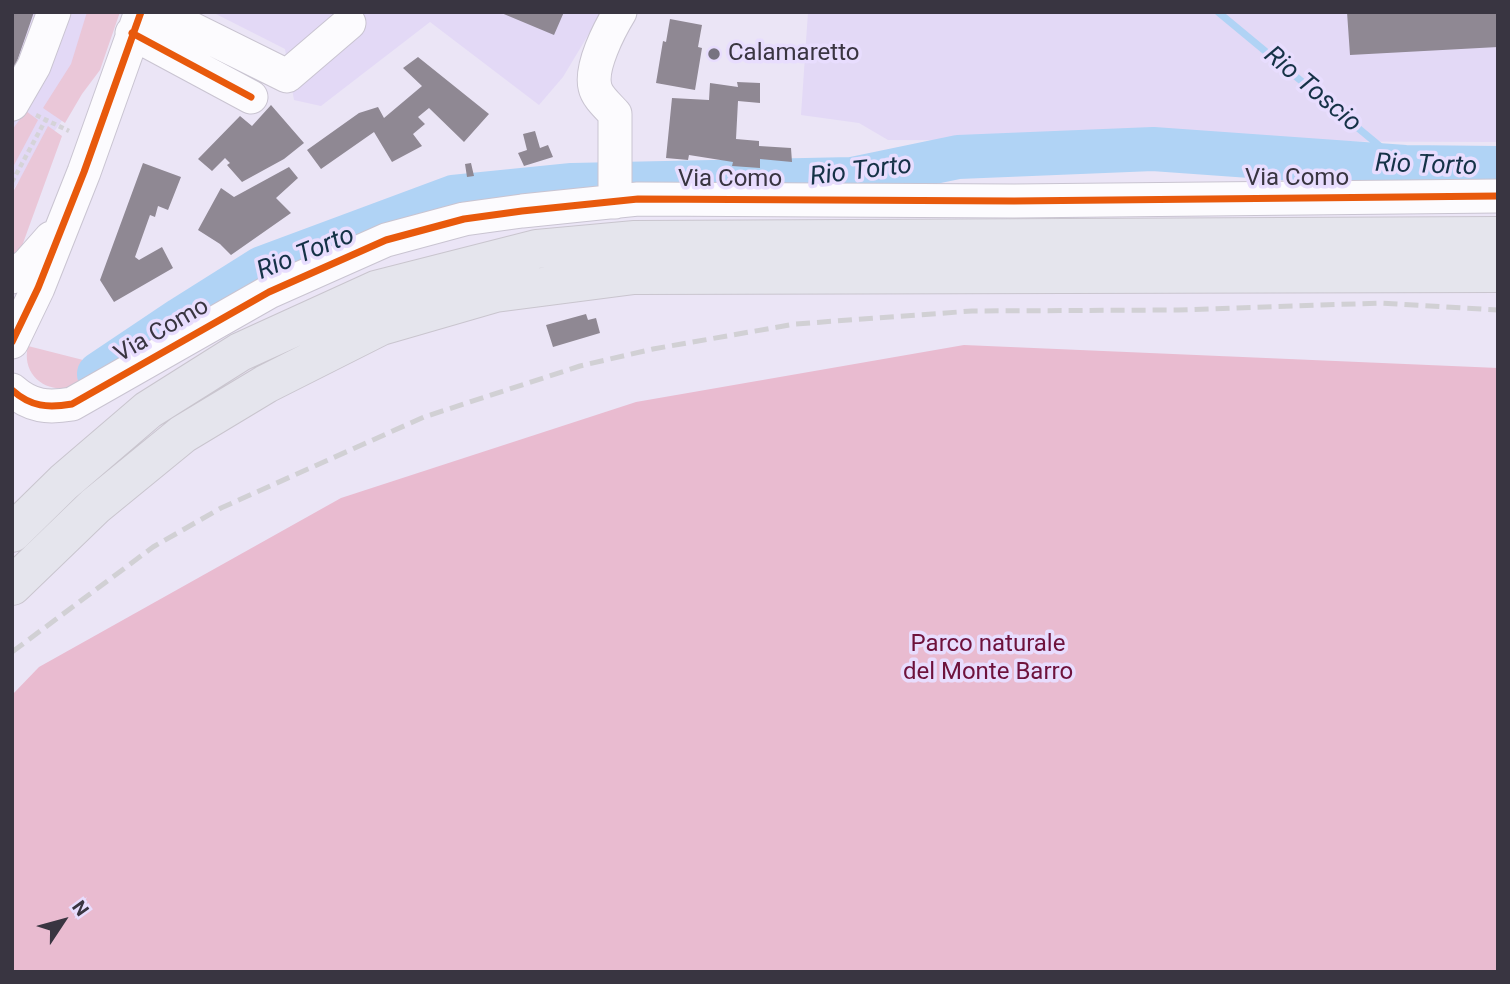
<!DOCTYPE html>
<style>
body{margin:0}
#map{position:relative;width:1510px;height:984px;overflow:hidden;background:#ebe5f6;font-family:Roboto,sans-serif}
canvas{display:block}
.frame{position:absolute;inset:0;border:14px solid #393541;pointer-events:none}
.north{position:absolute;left:28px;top:886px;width:70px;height:70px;-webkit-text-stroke:5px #e8ddfe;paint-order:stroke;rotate:54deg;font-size:19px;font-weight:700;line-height:28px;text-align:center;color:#393541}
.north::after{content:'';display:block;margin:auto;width:24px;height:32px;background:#393541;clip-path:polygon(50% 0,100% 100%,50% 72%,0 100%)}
</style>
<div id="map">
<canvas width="1510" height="984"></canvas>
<div class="frame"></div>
<div class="north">N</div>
</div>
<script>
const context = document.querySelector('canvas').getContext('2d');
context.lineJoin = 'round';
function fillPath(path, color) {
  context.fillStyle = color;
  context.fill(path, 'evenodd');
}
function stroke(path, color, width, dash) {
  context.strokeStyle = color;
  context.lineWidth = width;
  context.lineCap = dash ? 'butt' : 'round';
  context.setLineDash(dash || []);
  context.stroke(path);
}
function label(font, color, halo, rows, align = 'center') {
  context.font = font + ' Roboto,sans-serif';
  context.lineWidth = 7;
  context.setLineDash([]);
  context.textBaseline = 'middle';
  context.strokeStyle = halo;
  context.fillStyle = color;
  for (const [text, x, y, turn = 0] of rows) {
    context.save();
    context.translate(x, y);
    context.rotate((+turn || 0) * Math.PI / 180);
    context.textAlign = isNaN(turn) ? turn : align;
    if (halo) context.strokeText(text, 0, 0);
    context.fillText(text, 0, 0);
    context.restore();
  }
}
const built = new Path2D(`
 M12,12H99L95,74L12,191Z
 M212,12H602L563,77L539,105L430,22L321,106L294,100L285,49Z
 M808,12H1498V142L888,140L859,123L801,115Z`);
const green = new Path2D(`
 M87,12H120L100,70L82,94L65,123L43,108L71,64Z
 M26,111L38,120L12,169V130Z
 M48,126L62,136L18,257L12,265V194Z
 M28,346L91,362L99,377C90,380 81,385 72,387C45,394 21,374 28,346Z`);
const forest = new Path2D(`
 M964,345L1498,368V972H12V695L39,667L341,498L636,402Z`);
const stream = new Path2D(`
 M1218,12L1405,167`);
const river = new Path2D(`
 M99,374L181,319L262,268L453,197L572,185L852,179L958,157L1153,149L1405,167L1498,168`);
const building = new Path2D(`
 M12,12H34L13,73Z
 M499,12H564L554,35Z
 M1347,12H1498V47L1350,55Z
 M670,19L702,25L698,47L702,48L695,90L656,83L663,41L666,42Z
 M418,57L489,114L464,142L429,108L418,117L425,124L413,134L422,146L392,162L374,132L321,169L307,150L359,113L378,107L384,118L422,86L403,68Z
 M737,82L760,83V103L738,101L736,139L759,141V146L791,148L792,162L760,159V168L732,166L733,162L689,155L688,160L666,158L672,98L709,100L710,83L738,87Z
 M271,105L304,143L284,159L242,182L227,165L230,163L225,158L212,171L198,159L240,116L252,126Z
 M535,131L540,148L548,145L553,157L524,166L518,153L527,150L523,134Z
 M143,163L181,177L168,210L158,206L155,217L150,215L135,257L139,260L162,247L173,268L114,302L100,280Z
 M471,163L474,176L467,177L465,164Z
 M289,167L298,178L276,198L291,213L231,255L220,244L198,230L221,188L234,197Z
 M586,314L588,320L596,318L600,333L553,347L546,325Z`);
const path = new Path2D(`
 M36,115L69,131
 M12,182L45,121`);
const minor = new Path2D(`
 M158,12L287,76L349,23
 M132,33L251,97
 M12,104L34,66L54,12
 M615,202V114C609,107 597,97 595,87C590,67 609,30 620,12
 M12,277L28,264L51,238
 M12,342L38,288L84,172L141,12
 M12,390C31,407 48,408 72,404L269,292L386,240L464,219L522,211L638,199L1014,201L1498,196`);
const major = new Path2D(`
 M12,533L64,482L148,410L240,352L376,290L537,249L635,240L1498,236
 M12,586L95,506L183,434L266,384L381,326L495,293L634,275L1498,273`);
const rail = new Path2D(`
 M12,652L153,547L221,508L424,417L580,366L653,349L795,324L972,311L1178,310L1381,303L1498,310`);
const cycleway = new Path2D(`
 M132,33L251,97
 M12,342L38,288L84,172L141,12
 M12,390C31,407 48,408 72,404L269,292L386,240L464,219L522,211L638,199L1014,201L1498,196`);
const markers = [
 [714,54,7,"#777380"]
];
const poiNames = [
 ["Calamaretto",728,54]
];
const streetNames = [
 ["Via Como",1297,179],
 ["Via Como",730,180],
 ["Via Como",162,331,-30]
];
const parkNames = [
 ["Parco naturale",988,645],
 ["del Monte Barro",988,673]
];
const waterNames = [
 ["Rio Toscio",1312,90,40],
 ["Rio Torto",1426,166,2],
 ["Rio Torto",861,172,-7],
 ["Rio Torto",306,254,-22]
];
fillPath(built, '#e3d9f6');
fillPath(green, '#eac7d8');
fillPath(forest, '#e9bbd0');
stroke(stream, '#b0d3f5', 7);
stroke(river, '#b0d3f5', 44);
fillPath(building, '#8f8893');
stroke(minor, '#c9c4d1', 35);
stroke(major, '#c9c5ce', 40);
stroke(path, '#d5d3d8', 4.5, [5, 3.5]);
stroke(minor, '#fcfbfe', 33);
stroke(major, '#e5e5ed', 38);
stroke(rail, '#d1d0d4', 5, [14, 7]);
stroke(cycleway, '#e8590c', 7);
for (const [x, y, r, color] of markers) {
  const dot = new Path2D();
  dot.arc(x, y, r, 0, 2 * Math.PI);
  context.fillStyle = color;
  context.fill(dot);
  stroke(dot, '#e8ddfe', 2.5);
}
label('24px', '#393541', '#e8ddfe', poiNames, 'left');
label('24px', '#393541', '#e8ddfe', streetNames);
label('24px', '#6e123c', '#e8ddfe', parkNames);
label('italic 26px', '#153247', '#e8ddfe', waterNames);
</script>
